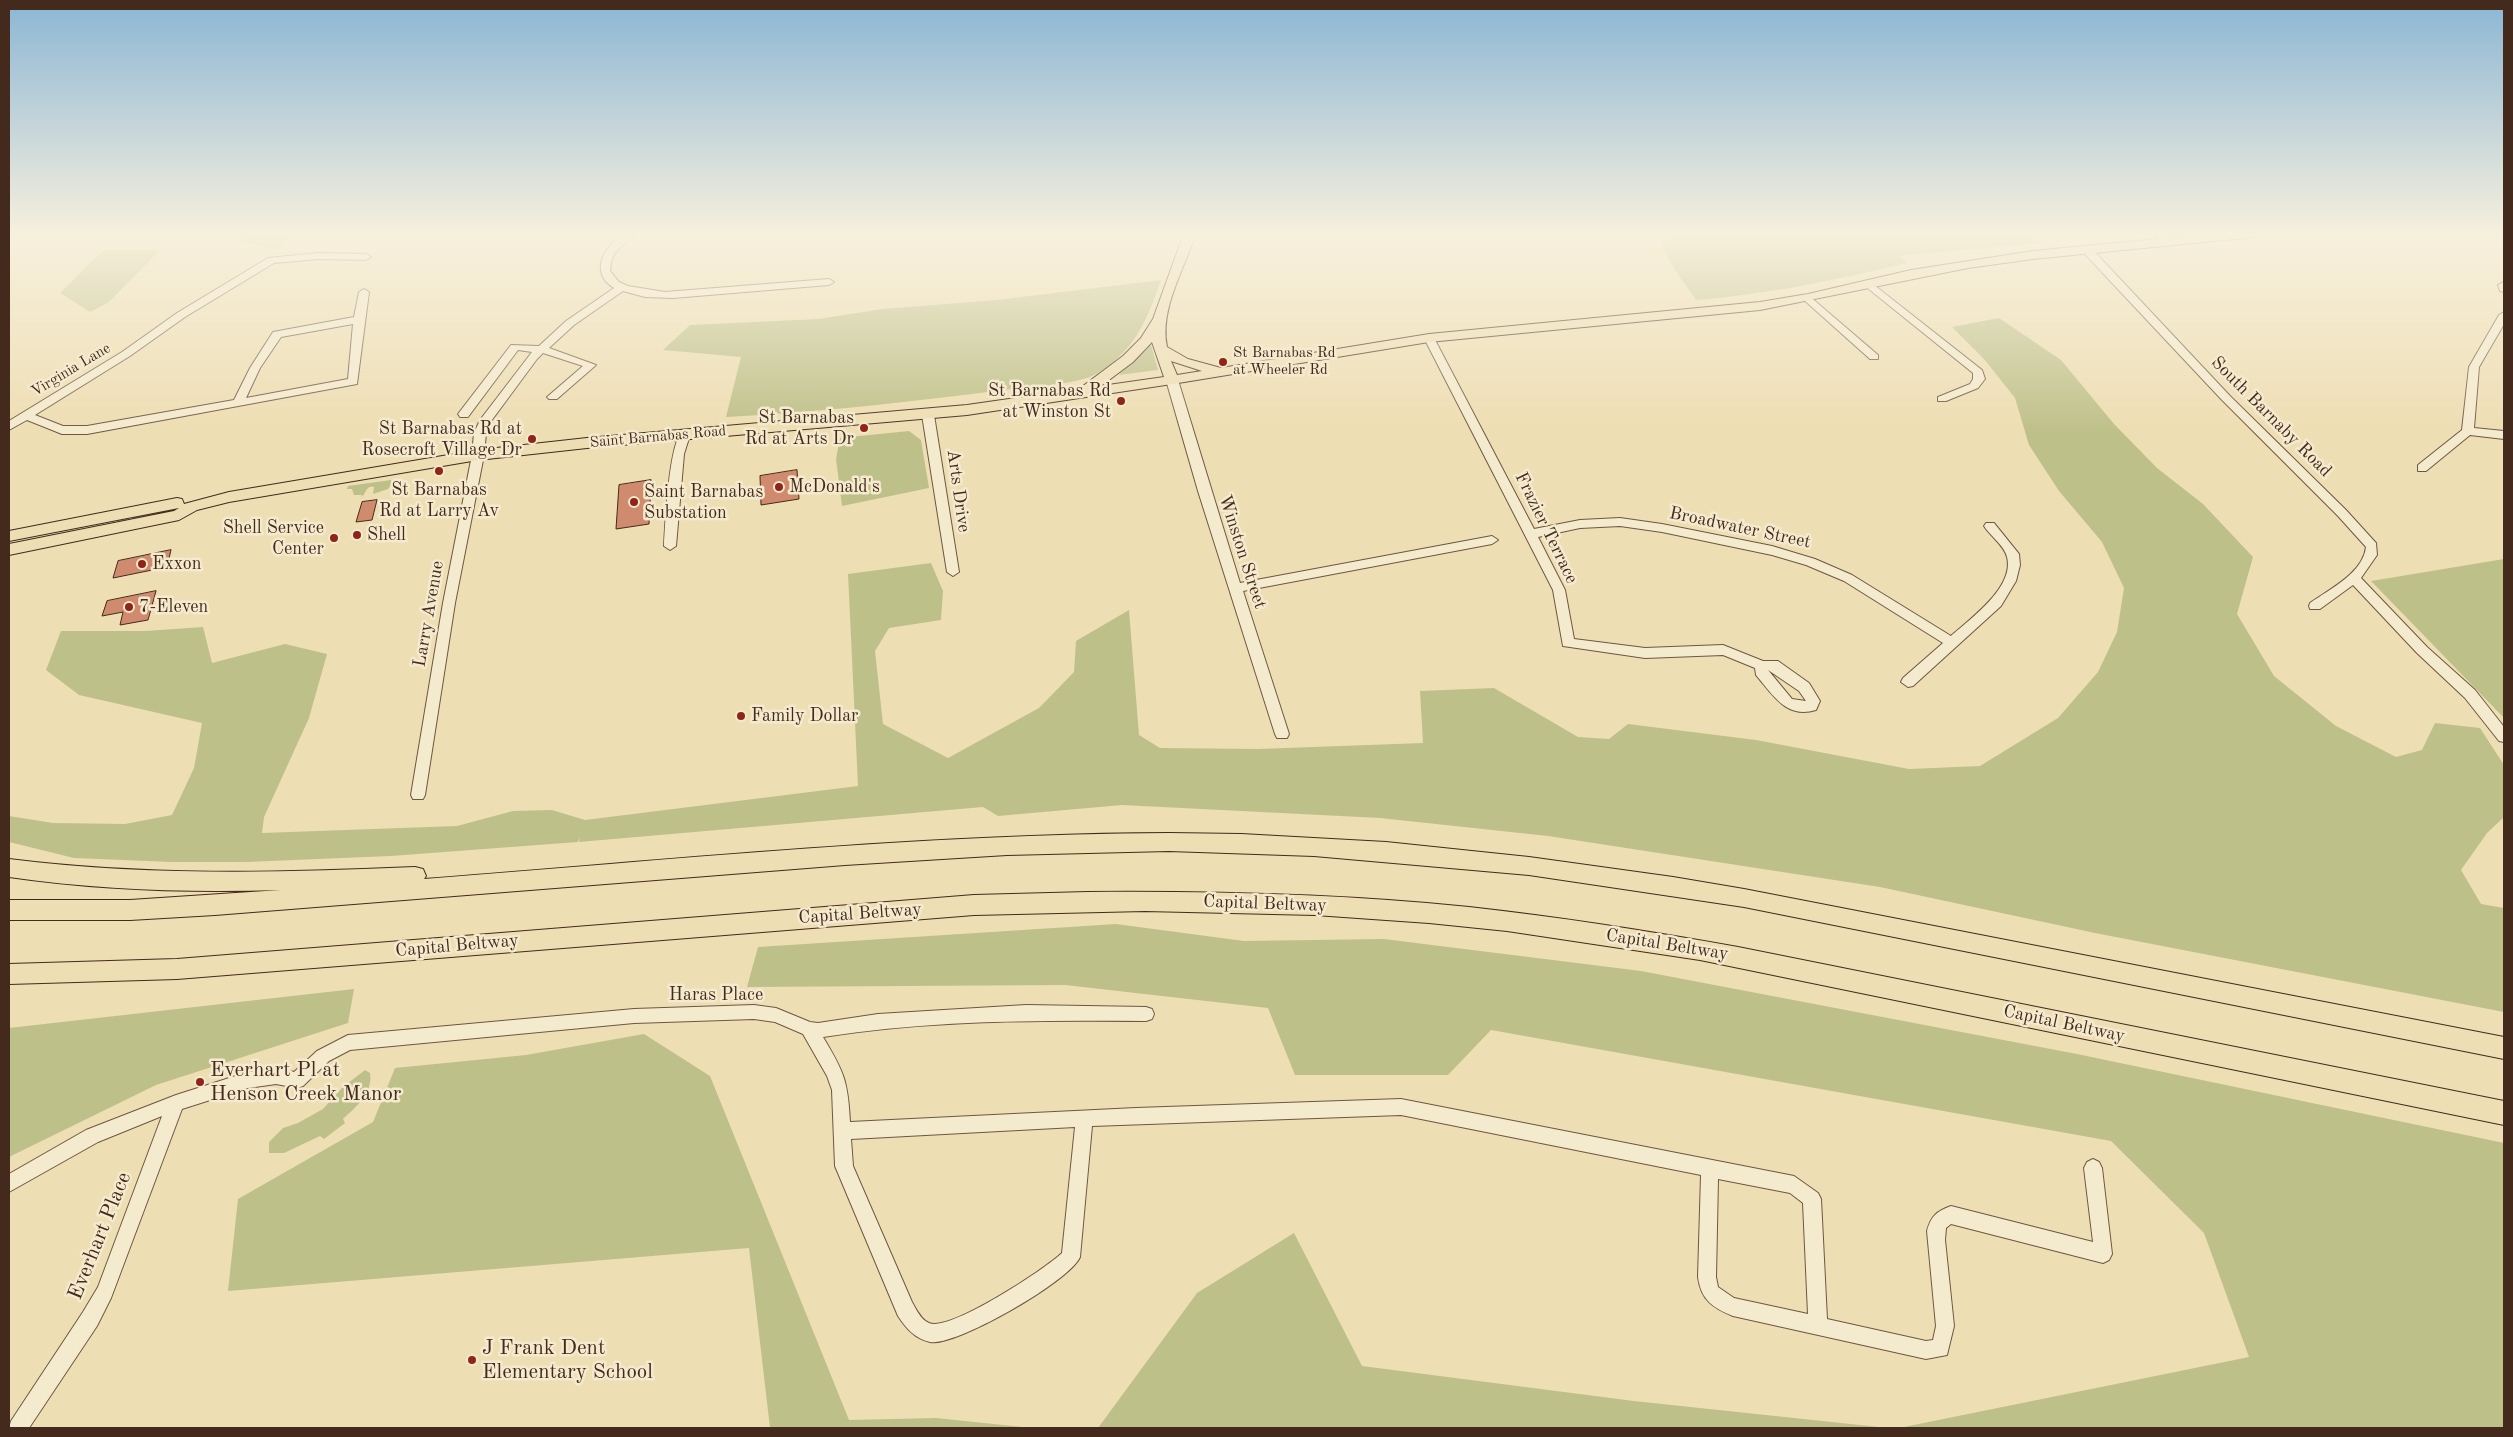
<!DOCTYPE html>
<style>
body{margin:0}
#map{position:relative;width:2513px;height:1437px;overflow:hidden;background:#eedeb3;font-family:"Old Standard TT",serif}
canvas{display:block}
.frame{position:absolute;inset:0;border:10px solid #442a1d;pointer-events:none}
</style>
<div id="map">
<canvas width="2513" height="1437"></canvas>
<div class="frame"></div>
</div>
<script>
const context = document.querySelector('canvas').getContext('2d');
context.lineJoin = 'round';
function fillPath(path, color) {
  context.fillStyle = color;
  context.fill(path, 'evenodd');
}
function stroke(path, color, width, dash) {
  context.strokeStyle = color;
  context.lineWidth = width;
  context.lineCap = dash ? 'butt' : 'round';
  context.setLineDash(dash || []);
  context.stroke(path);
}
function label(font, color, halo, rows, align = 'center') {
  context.font = font + ' "Old Standard TT",serif';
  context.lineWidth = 5;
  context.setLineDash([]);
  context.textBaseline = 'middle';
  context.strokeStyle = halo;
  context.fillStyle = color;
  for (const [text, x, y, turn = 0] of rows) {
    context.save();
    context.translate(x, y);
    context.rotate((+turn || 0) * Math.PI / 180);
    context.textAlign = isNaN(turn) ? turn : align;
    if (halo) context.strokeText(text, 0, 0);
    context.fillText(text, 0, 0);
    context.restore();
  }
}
const green = new Path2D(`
 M244,233H292L278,249L238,242Z
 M1679,233H2030L2041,243L1900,256L1907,263C1837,280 1768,294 1696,300L1675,270L1660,243Z
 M103,250H160L109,302L90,312L60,293Z
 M1161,280C1147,320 1135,351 1096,374C1077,385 1026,387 1003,390C910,402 819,412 726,417L741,357L663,350L690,325L818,319L882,309L997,300Z
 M1999,318L2061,360L2114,424L2157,468L2203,504L2253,557L2237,614L2274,676L2336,726L2396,757L2422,750L2435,723L2480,728L2504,765V817L2487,833L2461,870L2481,904L2504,908V1012L2095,933L1880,887L1548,836L1380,818L1122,805L998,816L983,807L579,842L580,836L578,842L391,856L246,862H171L74,858L9,842V816L53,823L125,824L172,815L194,768L202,723L79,695L46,670L61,631H146L203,627L212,663L285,644L327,654L309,718L264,817L262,833L457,826L513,811L552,810L585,820L858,786L848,574L931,563L943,591L941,620L889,628L875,651L883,724L948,758L1039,708L1074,672L1076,641L1129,610L1139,735L1160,748L1258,749L1423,743L1420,691L1494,688L1578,737L1609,739L1628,724L1756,740L1909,769L1980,766L2058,718L2098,672L2117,632L2124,588L2102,542L2059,491L2029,445L2015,398L1984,359L1952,327Z
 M1150,341L1158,370L1119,375Z
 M909,431L921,440L929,488L842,506L836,459L840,438Z
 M391,480L392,483L388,489L373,494L374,487C365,485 367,494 361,497L362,495H354L352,489H347L348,486Z
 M2504,559V718L2371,581Z
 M1116,924L1244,941L1384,939L1641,971L2077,1054L2504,1143V1428H1899L2249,1357L2204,1233L2111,1141L1491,1030L1448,1075H1295L1268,1008L1065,985L747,987L758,947Z
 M354,989L348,1023L156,1085L9,1157V1028Z
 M644,1034L710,1076L849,1420L936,1418L1032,1428H770L749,1248L228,1291L238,1199L373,1122L395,1068L526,1055Z
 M365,1070L370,1073C373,1093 357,1106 343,1119L345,1123L324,1139L320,1136L284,1153H269V1142L283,1128L298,1123L323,1109L343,1087Z
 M1294,1233L1362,1366L1634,1401L1888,1428H1098L1197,1293Z`);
const building = new Path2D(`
 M797,470L799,499L761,505L760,476Z
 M651,480L649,524L616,529L619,485Z
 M377,500L372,520L356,522L362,502Z
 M171,550L167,567L113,578L118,561Z
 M156,591L148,620L120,625L123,612L102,616L107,601Z`);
const minor = new Path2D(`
 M626,233H639C624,247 612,246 610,271L619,282L628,286L665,292L829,279L834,282L829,285L673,298L645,297L623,291L574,325L549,348L596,365L557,399H549L547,397L583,366L543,353L537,359L489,424L486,433L484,455L455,603L425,795L423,799H413L411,795L443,603L472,455L474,433L480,420L532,352L518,350L468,417H460L458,414L511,345L539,346L566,321L614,288C588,272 605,244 626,233Z
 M2152,233H2163L2175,242L2166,244Z
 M2087,247L2091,248L2230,396L2346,510L2376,543L2377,555L2361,578L2427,647L2475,690L2504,727V742L2499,741L2465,698L2417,653L2353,585L2320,609H2310L2309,606L2310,603C2330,589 2363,573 2366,547L2338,516L2222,400L2083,252V248Z
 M318,253L366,254L371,257L366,260L318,259L274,263L185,317L130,356L35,415L63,426H87L234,400L250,368L273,332L354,317L359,292L364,289L369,292L357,384L87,434H62L27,420L9,430V421L122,352L177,313L268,258ZM353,324L348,379L246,398L260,368L281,337Z
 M1869,281L1982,370L1985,379L1978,388L1946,401H1938V397L1970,384L1973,379V373L1865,286V282Z
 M2504,282V292L2500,291L2498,285Z
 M1808,295L1878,355V359H1870L1804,300L1803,298Z
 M2504,312V324L2479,367L2474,428L2504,431V439L2470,435L2426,471H2418V465L2462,430L2469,367L2499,315Z
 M1429,335L1434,338L1534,529L1580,520L1620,518L1662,524L1772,546L1815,559L1852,575L1951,636C1970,619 2015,587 2007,557C2005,547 1992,537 1986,529L1984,526L1986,523H1994L2019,554L2020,565L2016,581L2001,606L1913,686L1908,687L1901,682L1903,678L1943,643L1844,581L1806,565L1772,555L1662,532L1620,526L1580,528L1538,537L1565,590L1574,639L1645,648L1723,645L1763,661H1778L1809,683L1820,701L1816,710C1786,719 1773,695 1756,675L1755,668L1723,655L1645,658L1563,646L1553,590L1424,338ZM1768,670L1799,691L1806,701L1792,699Z
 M1172,377L1178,380L1240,583L1492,536L1498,540L1492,544L1243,591L1289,734L1287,738H1277L1275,734L1198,491L1166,380Z
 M928,411L934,415L959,572L953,576L947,572L922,415Z
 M684,431L690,435L684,454L676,546L670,550L664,546C665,528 669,435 684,431Z
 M754,1005L776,1008L810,1022L818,1023L878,1014L1026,1005L1146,1007L1152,1009L1154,1014L1152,1019L1146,1021C1037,1020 930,1020 823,1037C844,1072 848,1081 850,1122L1136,1108L1401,1099L1794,1176L1818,1193L1821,1199L1827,1319L1926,1341L1933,1340L1936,1326L1927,1231C1931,1216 1937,1211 1951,1206L2093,1242L2084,1168L2087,1162L2093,1159L2099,1162L2102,1168L2112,1254L2109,1260L2103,1263L1951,1224L1946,1228L1945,1240L1954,1326L1947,1355L1926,1359L1733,1316C1713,1308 1701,1300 1698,1277L1701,1175L1401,1115L1092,1126L1080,1257C1070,1281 955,1347 930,1342C915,1339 906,1328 898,1316L835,1166L832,1090L827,1076L803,1034L775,1022L754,1019L634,1023L350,1050L329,1061L303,1086L297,1088L276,1084L248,1088L182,1109L111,1298L97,1326L29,1428H9L11,1421L83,1312L98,1287L162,1116L98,1142L9,1192V1174L86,1130L176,1095L248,1072L276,1068L294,1072L317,1051L348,1035L634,1009ZM1075,1127L1062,1253C1045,1269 950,1332 929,1323C921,1320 916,1309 912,1302L853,1166L851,1139ZM1718,1179L1790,1193L1803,1203L1808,1314L1734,1298L1718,1287L1716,1277Z`);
const major = new Path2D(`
 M1184,233H1196C1185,268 1159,309 1167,347L1188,359L1221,368L1429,334L1760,302L1808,294L1911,270L2033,251L2219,233H2261L2255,237L2033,259L1968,268L1760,310L1429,342L1172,384L967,415L587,448L478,460L229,502L197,510L179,520L9,555V544L174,511L179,508L9,541V531L177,498L182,499L184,504L229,492L478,450L587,438L967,405L1079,389L1123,356L1141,338L1153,319ZM1152,342L1164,377L1101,386L1133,362ZM1171,361L1202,371L1177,375Z`);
const highway = new Path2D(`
 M1169,833L1241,834L1386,842L1529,857L1673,877L1744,889L2504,1037V1059L1744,907L1529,875L1314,856L1169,851L1007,855L845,865L215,915L130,920H9V900H130L281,890C190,893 99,890 9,877V859C144,876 279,873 415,867L423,869L426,876L424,879C672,860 920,834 1169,833Z
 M1088,892C1215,891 1342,894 1469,907C1559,917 1649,931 1738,947L2504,1101V1125L1700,960L1507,931L1429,923L1315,915L1145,911L974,915L177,979L9,984V964L177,959L974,895Z`);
const markers = [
 [1223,362,5,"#8f2418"],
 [1121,401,5,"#8f2418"],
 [864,428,5,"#8f2418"],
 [532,439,5,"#8f2418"],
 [439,471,5,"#8f2418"],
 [779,487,5,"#8f2418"],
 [634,502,5,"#8f2418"],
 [357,535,5,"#8f2418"],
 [334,538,5,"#8f2418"],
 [142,564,5,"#8f2418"],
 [129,607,5,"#8f2418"],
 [741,716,5,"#8f2418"],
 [200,1082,5,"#8f2418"],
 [472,1360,5,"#8f2418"]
];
const farPoinames = [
 ["St Barnabas Rd",1233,353],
 ["at Wheeler Rd",1233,370]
];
const farStreetnames = [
 ["Virginia Lane",71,370,-31],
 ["Saint Barnabas Road",658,437,-5]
];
const poiNames = [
 ["St Barnabas Rd",1111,391,"right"],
 ["at Winston St",1111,412,"right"],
 ["St Barnabas",854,418,"right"],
 ["Rd at Arts Dr",854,439,"right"],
 ["St Barnabas Rd at",522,429,"right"],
 ["Rosecroft Village Dr",522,450,"right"],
 ["McDonald's",789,487],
 ["St Barnabas",439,490,"center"],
 ["Rd at Larry Av",439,511,"center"],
 ["Saint Barnabas",644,492],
 ["Substation",644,513],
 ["Shell Service",324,528,"right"],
 ["Center",324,549,"right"],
 ["Shell",367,535],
 ["Exxon",152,564],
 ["7-Eleven",139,607],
 ["Family Dollar",751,716]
];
const streetNames = [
 ["South Barnaby Road",2271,417,45],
 ["Arts Drive",958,491,82],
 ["Frazier Terrace",1546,528,64],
 ["Broadwater Street",1740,528,12],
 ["Winston Street",1242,552,72],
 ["Larry Avenue",429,614,-80],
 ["Capital Beltway",1265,904,2],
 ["Capital Beltway",860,914,-4],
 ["Capital Beltway",1667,945,9],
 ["Capital Beltway",457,946,-5],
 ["Haras Place",716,995],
 ["Capital Beltway",2064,1024,12]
];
const nearPoinames = [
 ["Everhart Pl at",210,1070],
 ["Henson Creek Manor",210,1094],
 ["J Frank Dent",482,1348],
 ["Elementary School",482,1372]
];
const nearStreetnames = [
 ["Everhart Place",100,1236,-68]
];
fillPath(green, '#bec089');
fillPath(building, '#d08b6f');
stroke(building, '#442a1d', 1);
stroke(minor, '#6e5742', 2);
stroke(major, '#442a1d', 2);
stroke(highway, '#442a1d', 2);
fillPath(minor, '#f4eace');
fillPath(major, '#eedeb3');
fillPath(highway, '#eedeb3');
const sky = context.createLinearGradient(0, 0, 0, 434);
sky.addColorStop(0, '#8bb6d5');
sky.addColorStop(0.54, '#f7f0dd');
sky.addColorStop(1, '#f7f0dd00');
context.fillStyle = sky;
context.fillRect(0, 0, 2513, 434);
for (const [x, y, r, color] of markers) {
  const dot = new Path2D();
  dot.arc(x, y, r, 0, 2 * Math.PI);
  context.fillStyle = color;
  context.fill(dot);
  stroke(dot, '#f4eace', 2);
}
label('15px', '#442a1d', '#f4eace', farPoinames, 'left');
label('15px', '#442a1d', '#f4eace', farStreetnames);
label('18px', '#442a1d', '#f4eace', poiNames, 'left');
label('18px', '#442a1d', '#f4eace', streetNames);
label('21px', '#442a1d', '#f4eace', nearPoinames, 'left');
label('21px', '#442a1d', '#f4eace', nearStreetnames);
</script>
